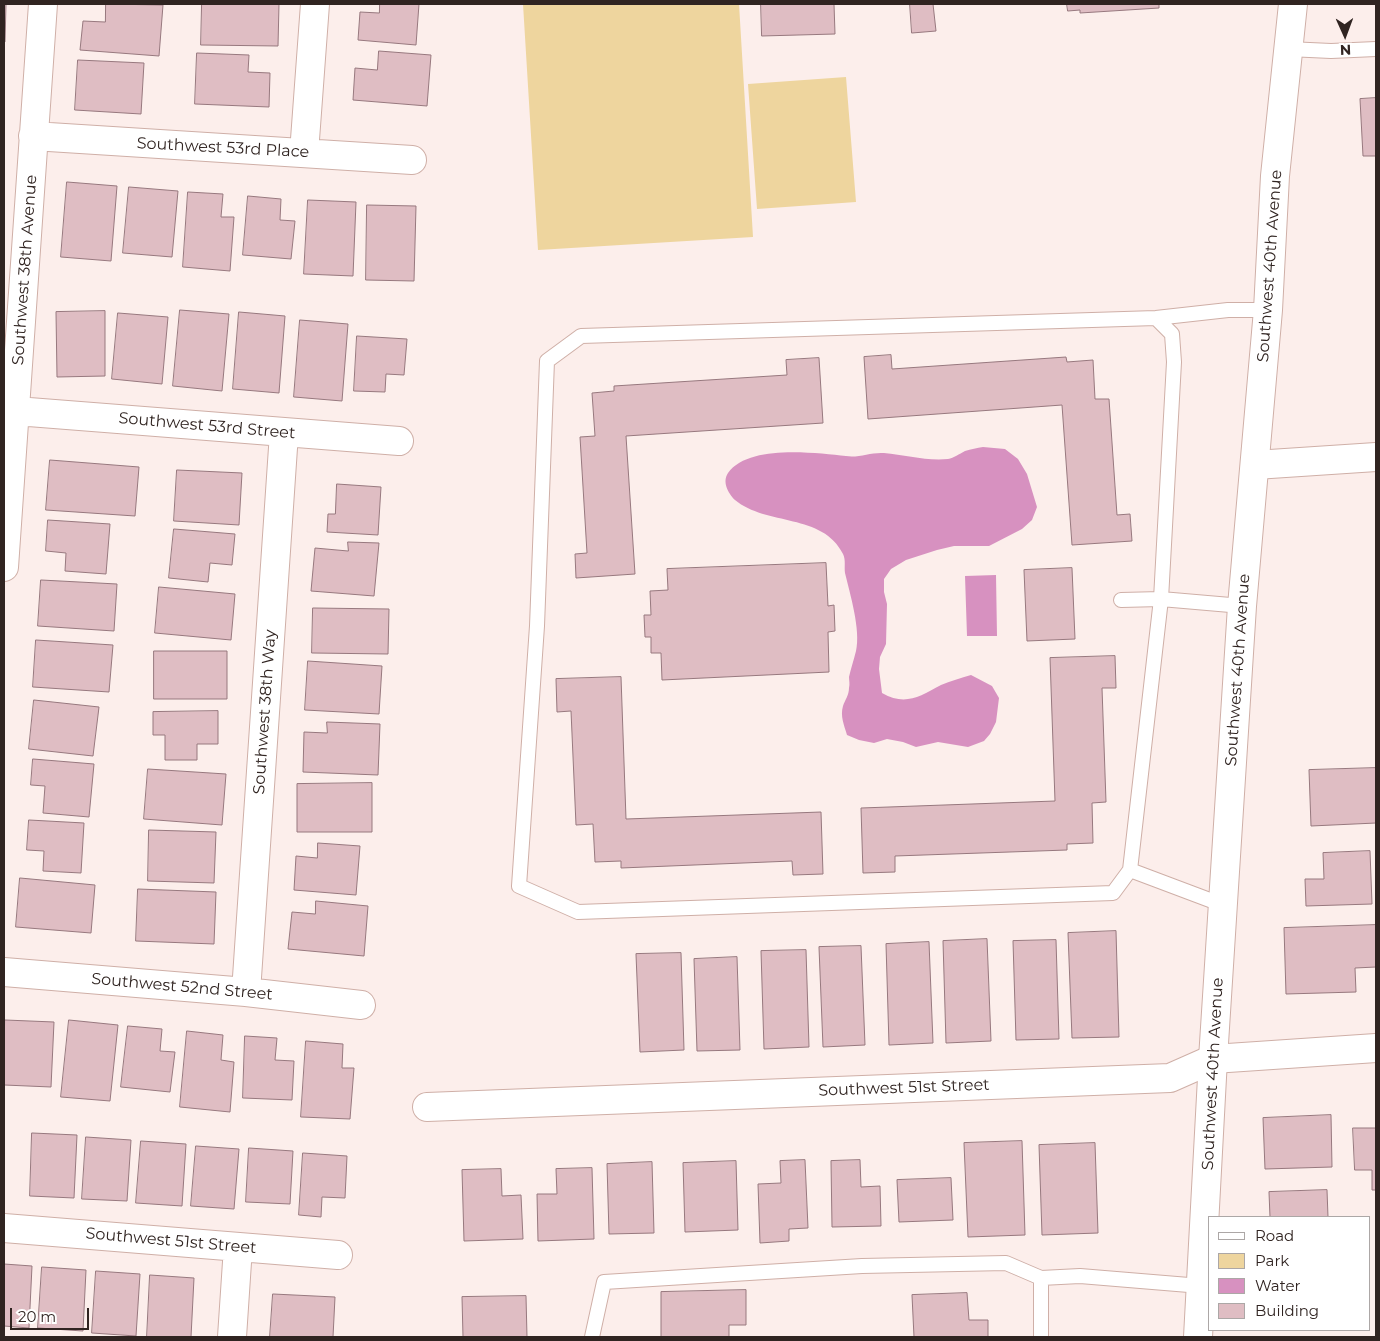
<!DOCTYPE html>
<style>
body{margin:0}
#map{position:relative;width:1380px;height:1341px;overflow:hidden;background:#fceeeb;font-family:Montserrat,sans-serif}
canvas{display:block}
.frame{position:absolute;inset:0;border:5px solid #302421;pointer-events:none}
.legend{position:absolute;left:1208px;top:1216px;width:162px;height:115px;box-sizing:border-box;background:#fff;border:1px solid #aca7a6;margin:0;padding:6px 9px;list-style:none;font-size:15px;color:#302421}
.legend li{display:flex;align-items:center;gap:10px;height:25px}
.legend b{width:25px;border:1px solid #aca7a6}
.north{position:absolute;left:1320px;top:10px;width:50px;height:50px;-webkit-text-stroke:4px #fff;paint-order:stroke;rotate:178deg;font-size:14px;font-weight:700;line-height:20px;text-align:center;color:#302421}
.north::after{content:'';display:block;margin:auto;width:18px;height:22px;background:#302421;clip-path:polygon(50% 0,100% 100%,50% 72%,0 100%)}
.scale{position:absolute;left:10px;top:1308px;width:79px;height:22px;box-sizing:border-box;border:2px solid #302421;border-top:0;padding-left:6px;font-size:15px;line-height:18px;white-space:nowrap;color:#302421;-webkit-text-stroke:4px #fff;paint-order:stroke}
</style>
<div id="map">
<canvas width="1380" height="1341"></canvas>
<div class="frame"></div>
<ul class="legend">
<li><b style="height:6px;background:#fff"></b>Road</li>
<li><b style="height:14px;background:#eed59e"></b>Park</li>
<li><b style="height:14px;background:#d791c0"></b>Water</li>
<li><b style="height:14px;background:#dfbdc3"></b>Building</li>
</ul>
<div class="north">N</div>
<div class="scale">20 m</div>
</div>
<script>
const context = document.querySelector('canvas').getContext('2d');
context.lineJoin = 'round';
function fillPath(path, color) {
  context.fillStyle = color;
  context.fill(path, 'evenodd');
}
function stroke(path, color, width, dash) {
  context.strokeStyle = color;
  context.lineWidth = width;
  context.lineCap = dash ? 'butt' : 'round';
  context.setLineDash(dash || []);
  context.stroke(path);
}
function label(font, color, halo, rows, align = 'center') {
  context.font = font + ' Montserrat,sans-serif';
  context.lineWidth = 4;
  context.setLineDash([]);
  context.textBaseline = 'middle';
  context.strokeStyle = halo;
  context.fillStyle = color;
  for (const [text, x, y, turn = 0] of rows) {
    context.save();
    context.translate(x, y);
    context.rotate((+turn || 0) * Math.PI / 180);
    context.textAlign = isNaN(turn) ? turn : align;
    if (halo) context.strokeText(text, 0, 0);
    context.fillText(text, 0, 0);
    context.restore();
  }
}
const green = new Path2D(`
 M523,4H739L753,237L538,250Z
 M846,77L856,202L757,209L748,84Z`);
const water = new Path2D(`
 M983,447L1005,449L1018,459L1027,474L1037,507L1032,520L1022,529L989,546H954L937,550L906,560L891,569L884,579V592L887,604L886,644L880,657L879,669L882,693C905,706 919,697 941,685C950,681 961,678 971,675L992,686L999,698L996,722L990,734L984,741L968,747L938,742L916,747L903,742L887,739L874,743L859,740L847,735C844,725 840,716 843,706C845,700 849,695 849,688C850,684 849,680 849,677C851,668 854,659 856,651C861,630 850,594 845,573C844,567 846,560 843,554C823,513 766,526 735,500C728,493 722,482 728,473C749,444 815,453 846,456C859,458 871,452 884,453C905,455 926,461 948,459C954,458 959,454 965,451C971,449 977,448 983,447Z
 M996,575L997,636H967L965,576Z`);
const building = new Path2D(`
 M4,4H6L5,42H4Z
 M106,4L163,5L159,56L80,50L83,21L105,22Z
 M202,4H279L278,46L201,45Z
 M380,4H419L416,45L358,40L360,12L379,13Z
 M761,4H834L835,34L762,36Z
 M910,4H933L936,31L912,33Z
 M1067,4H1159V8L1080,13V10L1068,11Z
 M379,51L431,55L427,106L353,100L355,68L377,70Z
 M197,53L249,55L248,72L270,73L269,107L195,104Z
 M78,60L144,63L141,114L75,110Z
 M1376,98V156H1363L1360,99Z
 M67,182L117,186L111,261L61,257Z
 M129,187L178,191L172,257L123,253Z
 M188,192L223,194L221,217H234L230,271L183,267Z
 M248,196L281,199L280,220L295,221L291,259L243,255Z
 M308,200L356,202L353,276L304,274Z
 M367,205L416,206L414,281L366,280Z
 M180,310L229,314L222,391L173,386Z
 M105,311V376L57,377L56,312Z
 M239,312L285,316L279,393L233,389Z
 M118,313L168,317L162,384L112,379Z
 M300,320L348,324L342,401L294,397Z
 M357,336L407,339L404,375L386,374L385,392L354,391Z
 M891,355L892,369L1066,357L1067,362L1093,360L1095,399H1109L1117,515L1130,514L1132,541L1072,545L1062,405L868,419L864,357Z
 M819,358L823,423L626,436L635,574L576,578L575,554L587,553L580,437L595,436L592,393L614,391V386L787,375L786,360Z
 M50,460L139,467L135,516L46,510Z
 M177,470L242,473L239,525L174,521Z
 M337,484L381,487L378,535L327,532L328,514H335Z
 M48,520L110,524L106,574L65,571L66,553L46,551Z
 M174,529L235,534L232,565L210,563L208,582L169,578Z
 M348,542L379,543L374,596L311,591L315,548L348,551Z
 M826,563L828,606L834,605L835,631L828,632L829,672L662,680L661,653H651V637H645L644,615H651L650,591L668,590L667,569Z
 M1072,568L1075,639L1027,641L1024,570Z
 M41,580L117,584L114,631L38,626Z
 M159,587L235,594L231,640L155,633Z
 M313,608L389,609L388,654L312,653Z
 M36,640L113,645L109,692L33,687Z
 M154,651H227V699H154Z
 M1115,656L1116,688H1102L1106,802L1092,803L1093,843L1067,844V850L895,856V872L863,873L861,808L1055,801L1050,658Z
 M308,661L382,666L379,714L305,710Z
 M621,677L626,819L821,812L823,874L793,875L792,861L621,868V861L595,862L593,824L576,825L571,711L557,712L556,679Z
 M34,700L99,707L93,756L29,749Z
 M218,711V744H197V760H165V735H153V712Z
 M327,722L380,724L378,775L303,772L304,732L327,733Z
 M33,759L94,764L89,817L43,813L45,786L31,785Z
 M1376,768V823L1311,826L1309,770Z
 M148,769L226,774L222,825L144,819Z
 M372,783V832H297V784Z
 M29,820L84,823L81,873L43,871L44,851L27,850Z
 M149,830L216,832L214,883L148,881Z
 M318,843L360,846L356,895L294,890L296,856L317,858Z
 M1370,851L1372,904L1306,906L1305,879H1324L1323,853Z
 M20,878L95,885L91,933L16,927Z
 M138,889L216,892L214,944L136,941Z
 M316,901L368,906L364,956L288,949L292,912L315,914Z
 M1376,925V967L1355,968L1356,992L1286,994L1284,928Z
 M1116,931L1119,1037L1072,1038L1068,933Z
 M987,939L991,1041L946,1043L943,941Z
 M1056,940L1059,1039L1016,1040L1013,941Z
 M929,942L933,1043L889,1045L886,944Z
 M861,946L865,1045L823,1047L819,947Z
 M806,950L809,1047L764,1049L761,951Z
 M681,953L684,1050L640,1052L636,954Z
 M737,957L740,1050L697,1051L694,959Z
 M5,1020L54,1022L51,1087L4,1085Z
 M69,1020L118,1025L110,1101L61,1097Z
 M128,1026L162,1029L160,1051L175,1052L170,1092L121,1087Z
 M187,1031L223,1035L221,1060L234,1062L230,1112L180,1107Z
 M245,1036L277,1038L275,1060L294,1061L292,1100L243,1098Z
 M306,1041L343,1044L342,1068H354L350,1119L301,1117Z
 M1331,1115L1332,1167L1265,1169L1263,1118Z
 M1353,1128H1376V1190H1372V1170H1355Z
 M32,1133L77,1135L74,1198L30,1196Z
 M86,1137L131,1140L127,1201L82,1199Z
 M141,1141L186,1144L182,1206L136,1203Z
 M1022,1141L1025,1235L968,1237L964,1143Z
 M1095,1143L1098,1233L1042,1235L1039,1145Z
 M196,1146L239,1149L234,1209L191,1206Z
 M249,1148L293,1151L290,1204L246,1202Z
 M303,1153L347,1156L345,1198L322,1197L321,1217L299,1215Z
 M805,1160L808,1228L789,1229V1241L760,1243L758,1184L781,1183L780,1161Z
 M860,1160L861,1187L880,1186L881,1226L832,1227L831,1161Z
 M736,1161L738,1230L685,1232L683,1163Z
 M652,1162L654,1233L609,1234L607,1164Z
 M592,1168L594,1239L538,1241L537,1194H557L556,1169Z
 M501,1169L502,1196L521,1195L523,1239L464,1241L462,1170Z
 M951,1178L953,1220L899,1222L897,1180Z
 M1327,1190L1328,1217H1270L1269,1192Z
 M4,1264L32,1266L29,1328L4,1326Z
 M42,1267L86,1270L83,1331L38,1328Z
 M96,1271L140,1274L136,1336L92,1333Z
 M150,1275L194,1278L191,1337H147Z
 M746,1290V1325H729V1337H661V1292Z
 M967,1293L969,1320H988V1337H914L912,1295Z
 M273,1294L335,1297L333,1337H270Z
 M526,1296L527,1337H463L462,1297Z`);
const lane = new Path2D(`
 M1288,49L1331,51L1376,49
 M1156,318L1172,334L1174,362L1161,599L1130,870L1113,893L578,912L519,886L537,626L547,361L581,336L1156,318L1228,310H1268
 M1121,600L1161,599L1242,606
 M1130,870L1223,905
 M592,1337L604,1282L862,1266L1006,1263L1041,1278
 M1041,1337V1278L1080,1276L1201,1286`);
const street = new Path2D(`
 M33,136L412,160
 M304,153L315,4
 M16,411L399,441
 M1255,465L1376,457
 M4,567L43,4
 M4,972L246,992L361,1005
 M246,992L284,433
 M427,1107L1170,1078L1213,1059L1376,1048
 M4,1228L338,1255
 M232,1337L238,1247`);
const secondary = new Path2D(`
 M1198,1337L1213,1059L1242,606L1268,310L1275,176L1293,4`);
const streetNames = [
 ["Southwest 53rd Place",223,148,3],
 ["Southwest 40th Avenue",1270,266,-86],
 ["Southwest 38th Avenue",25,270,-86],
 ["Southwest 53rd Street",207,426,5],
 ["Southwest 40th Avenue",1238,670,-86],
 ["Southwest 38th Way",265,712,-86],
 ["Southwest 52nd Street",182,987,5],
 ["Southwest 40th Avenue",1213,1074,-87],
 ["Southwest 51st Street",904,1088,-2],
 ["Southwest 51st Street",171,1241,5]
];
fillPath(green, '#eed59e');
fillPath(water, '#d791c0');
fillPath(building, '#dfbdc3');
stroke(building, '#97787e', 1);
stroke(lane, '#cfafa7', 16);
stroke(street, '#cfafa7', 30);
stroke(secondary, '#cfafa7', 30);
stroke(lane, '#fff', 14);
stroke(street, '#fff', 28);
stroke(secondary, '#fff', 28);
label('16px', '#302421', '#fff', streetNames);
</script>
